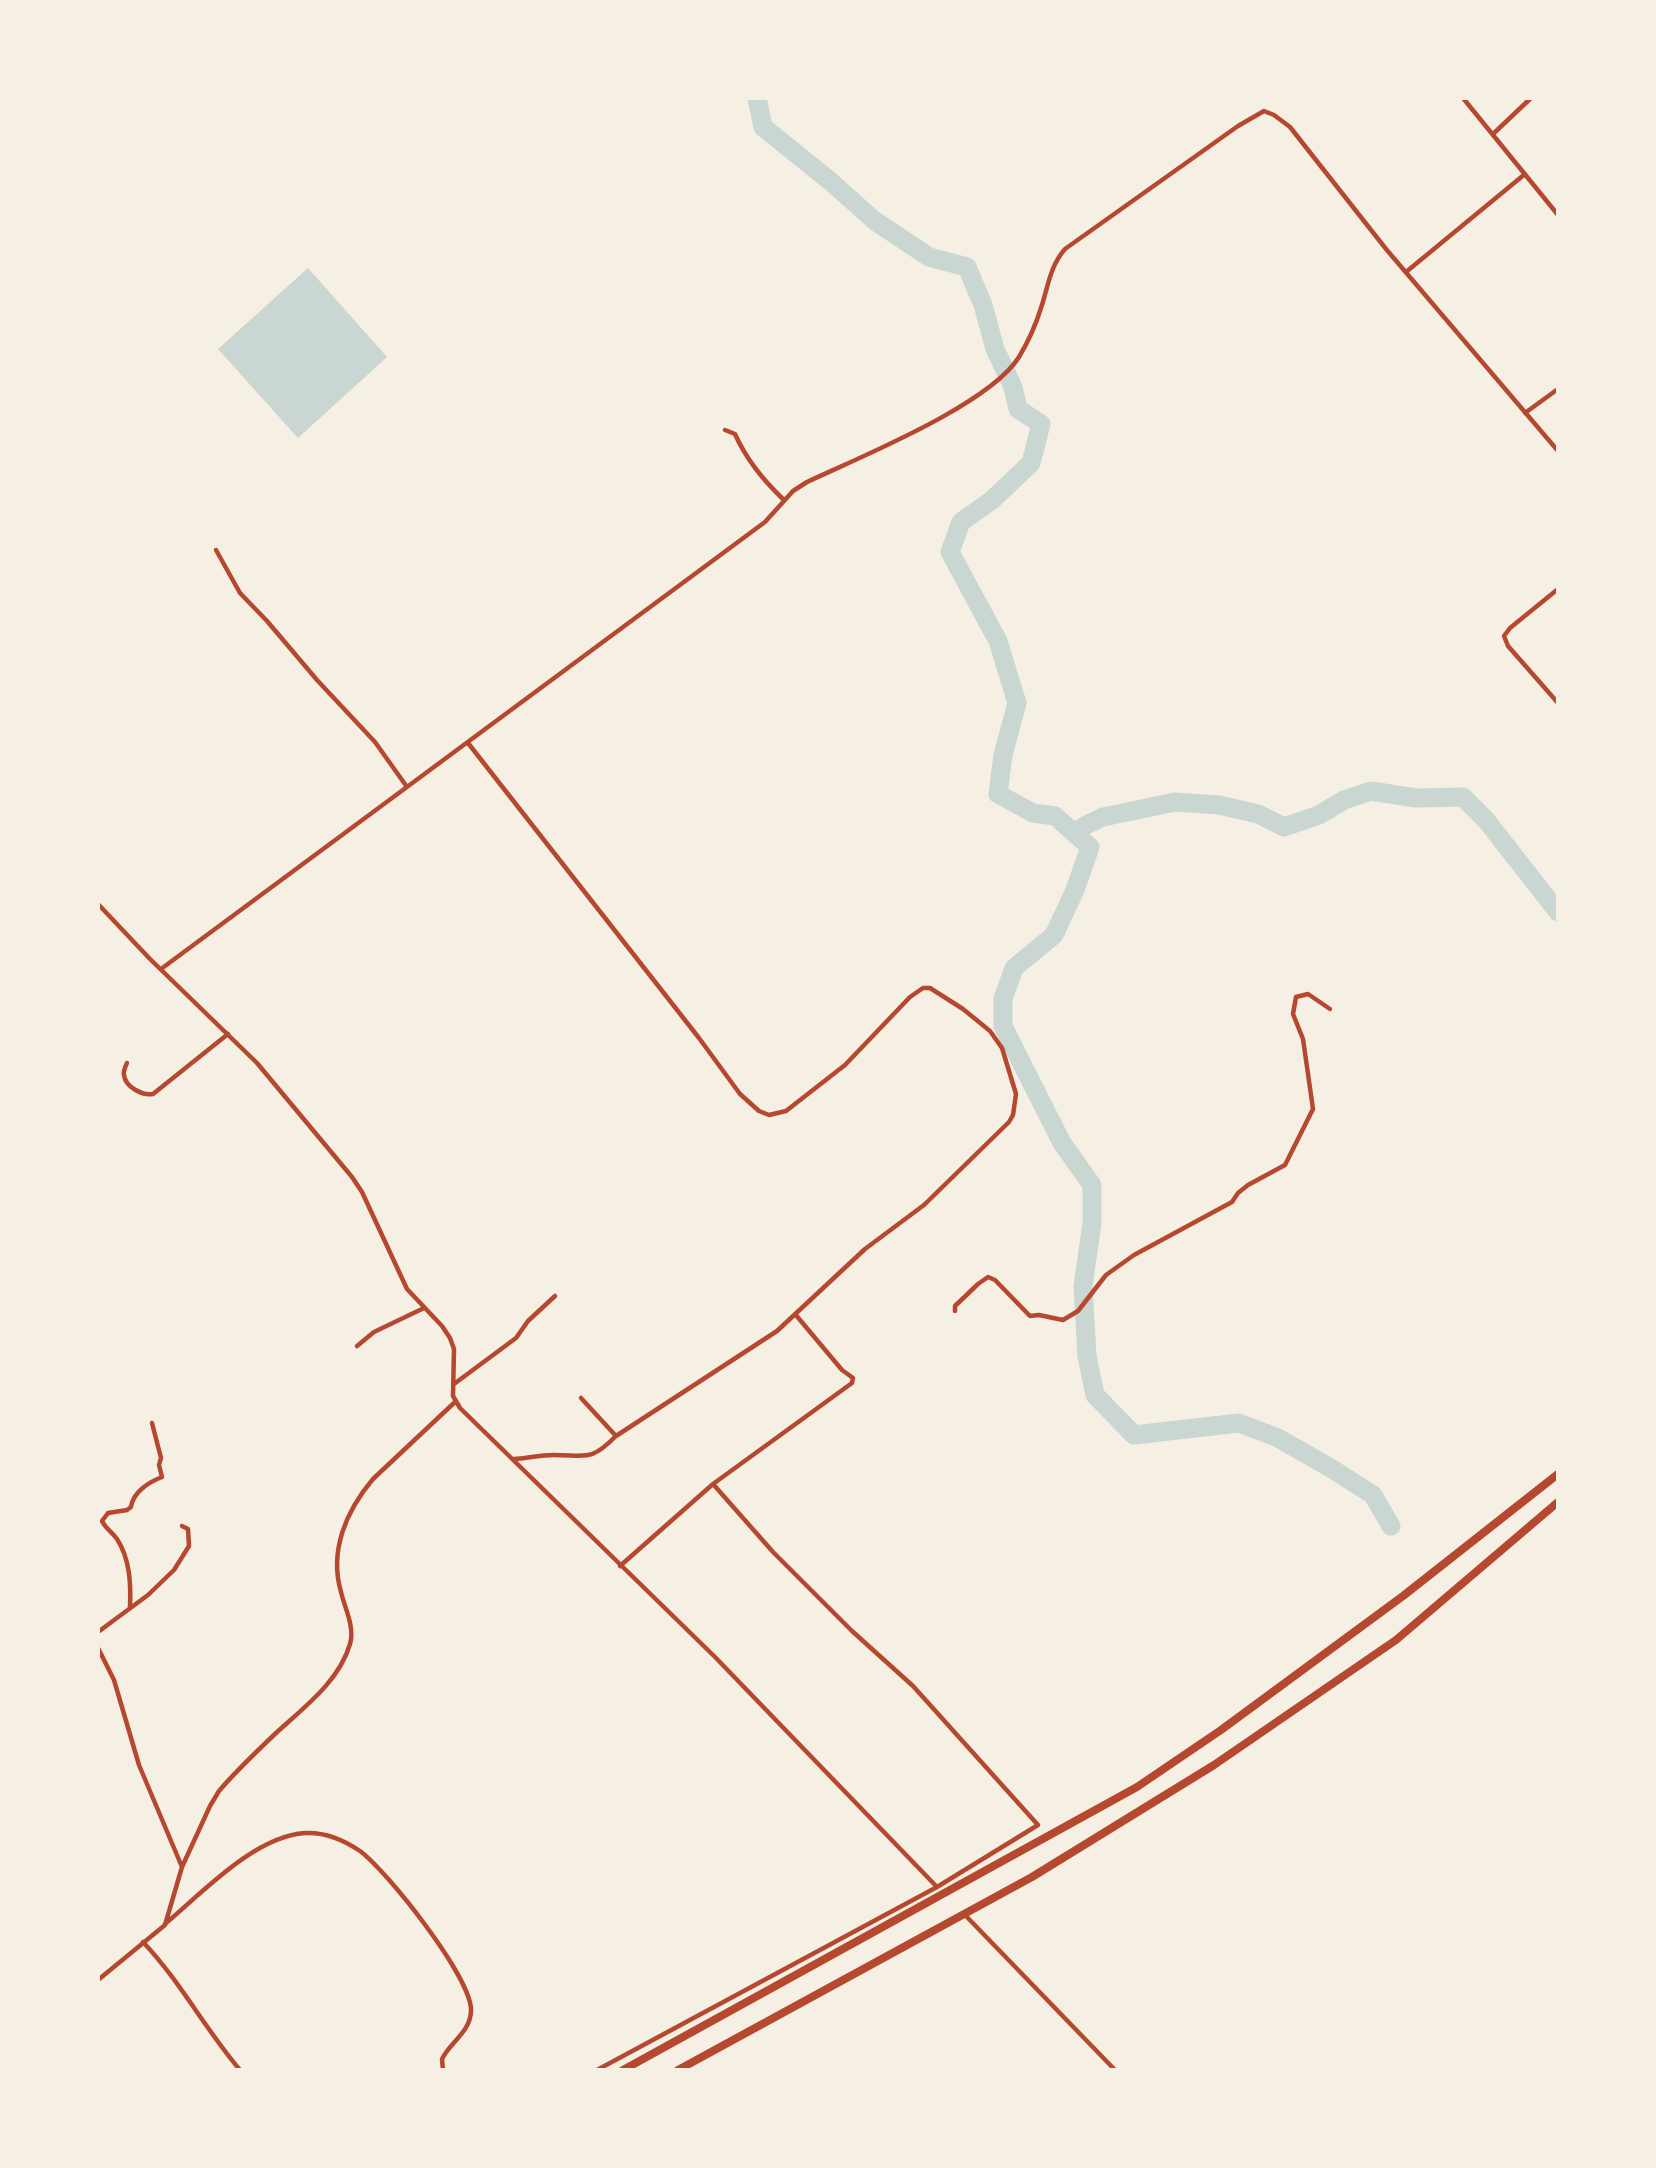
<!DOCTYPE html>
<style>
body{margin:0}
#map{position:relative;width:1656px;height:2168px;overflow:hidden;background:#f6efe4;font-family:"DM Sans",sans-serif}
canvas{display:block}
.frame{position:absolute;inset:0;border:100px solid #f6efe4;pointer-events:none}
</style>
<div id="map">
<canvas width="1656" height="2168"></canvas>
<div class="frame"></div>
</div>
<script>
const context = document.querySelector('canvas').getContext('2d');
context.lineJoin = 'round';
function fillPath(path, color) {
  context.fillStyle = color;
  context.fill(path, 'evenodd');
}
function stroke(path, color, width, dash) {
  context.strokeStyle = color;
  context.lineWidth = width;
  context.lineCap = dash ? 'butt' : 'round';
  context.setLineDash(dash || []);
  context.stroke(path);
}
const water = new Path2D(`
 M308,268L387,357L298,438L218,349Z`);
const river = new Path2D(`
 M757,98L763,127L830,181L875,221L929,257L967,267L983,305L995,349L1013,387L1018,409L1041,424L1031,463L992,500L961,522L950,552L998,641L1017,703L1003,755L998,794L1033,813L1055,816L1090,847L1075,890L1054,935L1014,968L1003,999V1026L1062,1143L1092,1185V1223L1083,1286L1087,1356L1095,1395L1134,1435L1239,1423L1278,1438L1329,1467L1373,1495L1391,1526
 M1075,833L1086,825L1103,817L1175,802L1219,805L1258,814L1284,827L1319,815L1344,800L1371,791L1416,798L1463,797L1486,820L1558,912`);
const minor = new Path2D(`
 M1463,98L1558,215
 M1493,134L1531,98
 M1406,272L1525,174
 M1525,413L1558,389
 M725,430L735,434C746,459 765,482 784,500
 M216,550L240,593L267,621L317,680L375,742L407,787
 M1558,589L1510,628L1504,636L1508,646L1558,703
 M468,743L699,1038L740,1094L759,1111L769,1115L786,1111L845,1065L910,997L923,988H930L963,1009L990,1031L1002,1048L1016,1094L1013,1115L1009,1122L924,1205L865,1249L777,1331L616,1436C590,1462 587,1455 554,1455C541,1455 527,1458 514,1459
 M98,904L150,959L257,1063L352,1177L362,1192L407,1289L442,1326L450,1338L454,1349L453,1396L460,1408L715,1657L937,1887
 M161,969L765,522L793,491L807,482C860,457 989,405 1019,357C1028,342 1036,324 1041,308C1048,287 1050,266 1065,249L1238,126L1264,111L1274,115L1290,127L1386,249L1558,451
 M127,1063C125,1067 123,1071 124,1075C125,1087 143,1096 153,1094L228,1034
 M955,1311V1306L978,1284L988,1277L995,1280L1030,1316L1039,1315L1063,1320L1078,1311L1106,1275L1134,1255L1232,1202L1238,1193L1248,1185L1285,1165L1313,1109L1303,1039L1293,1014L1296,997L1308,994L1330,1009
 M357,1346L374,1332L424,1308
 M454,1384L516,1338L528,1321L555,1296
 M581,1398L616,1436
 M620,1566L713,1484L852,1383L853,1378L842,1370L795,1314
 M130,1607C131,1584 130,1559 117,1539C112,1532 106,1529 102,1521L108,1513L127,1510L131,1507C133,1492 149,1482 162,1477L159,1465L161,1458L152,1423
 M98,1632L148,1595L174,1570L189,1546L188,1529L182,1526
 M98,1648L114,1680L139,1765L182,1867
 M965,1915L1115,2070
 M165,1924C202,1893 255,1836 305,1833C324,1832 344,1840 360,1851C388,1872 471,1977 471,2010C471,2032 450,2042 442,2059L443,2070
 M143,1942C180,1981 205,2029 240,2070
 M98,1980L165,1925L182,1867L210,1806L219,1791C236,1771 256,1752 275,1734C303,1708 339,1682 350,1644C355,1627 345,1609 341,1592C329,1551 346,1511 373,1479L455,1402
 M597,2070L937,1887L1038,1825L913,1686L852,1631L773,1552L713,1484`);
const trunk = new Path2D(`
 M623,2070L1137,1787L1221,1730L1403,1596L1558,1474
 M678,2070L1032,1877L1214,1765L1396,1640L1558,1502`);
fillPath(water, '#c9d6d2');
stroke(river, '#c9d6d2', 19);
stroke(minor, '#b5482f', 4.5);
stroke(trunk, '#b5482f', 8);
</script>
